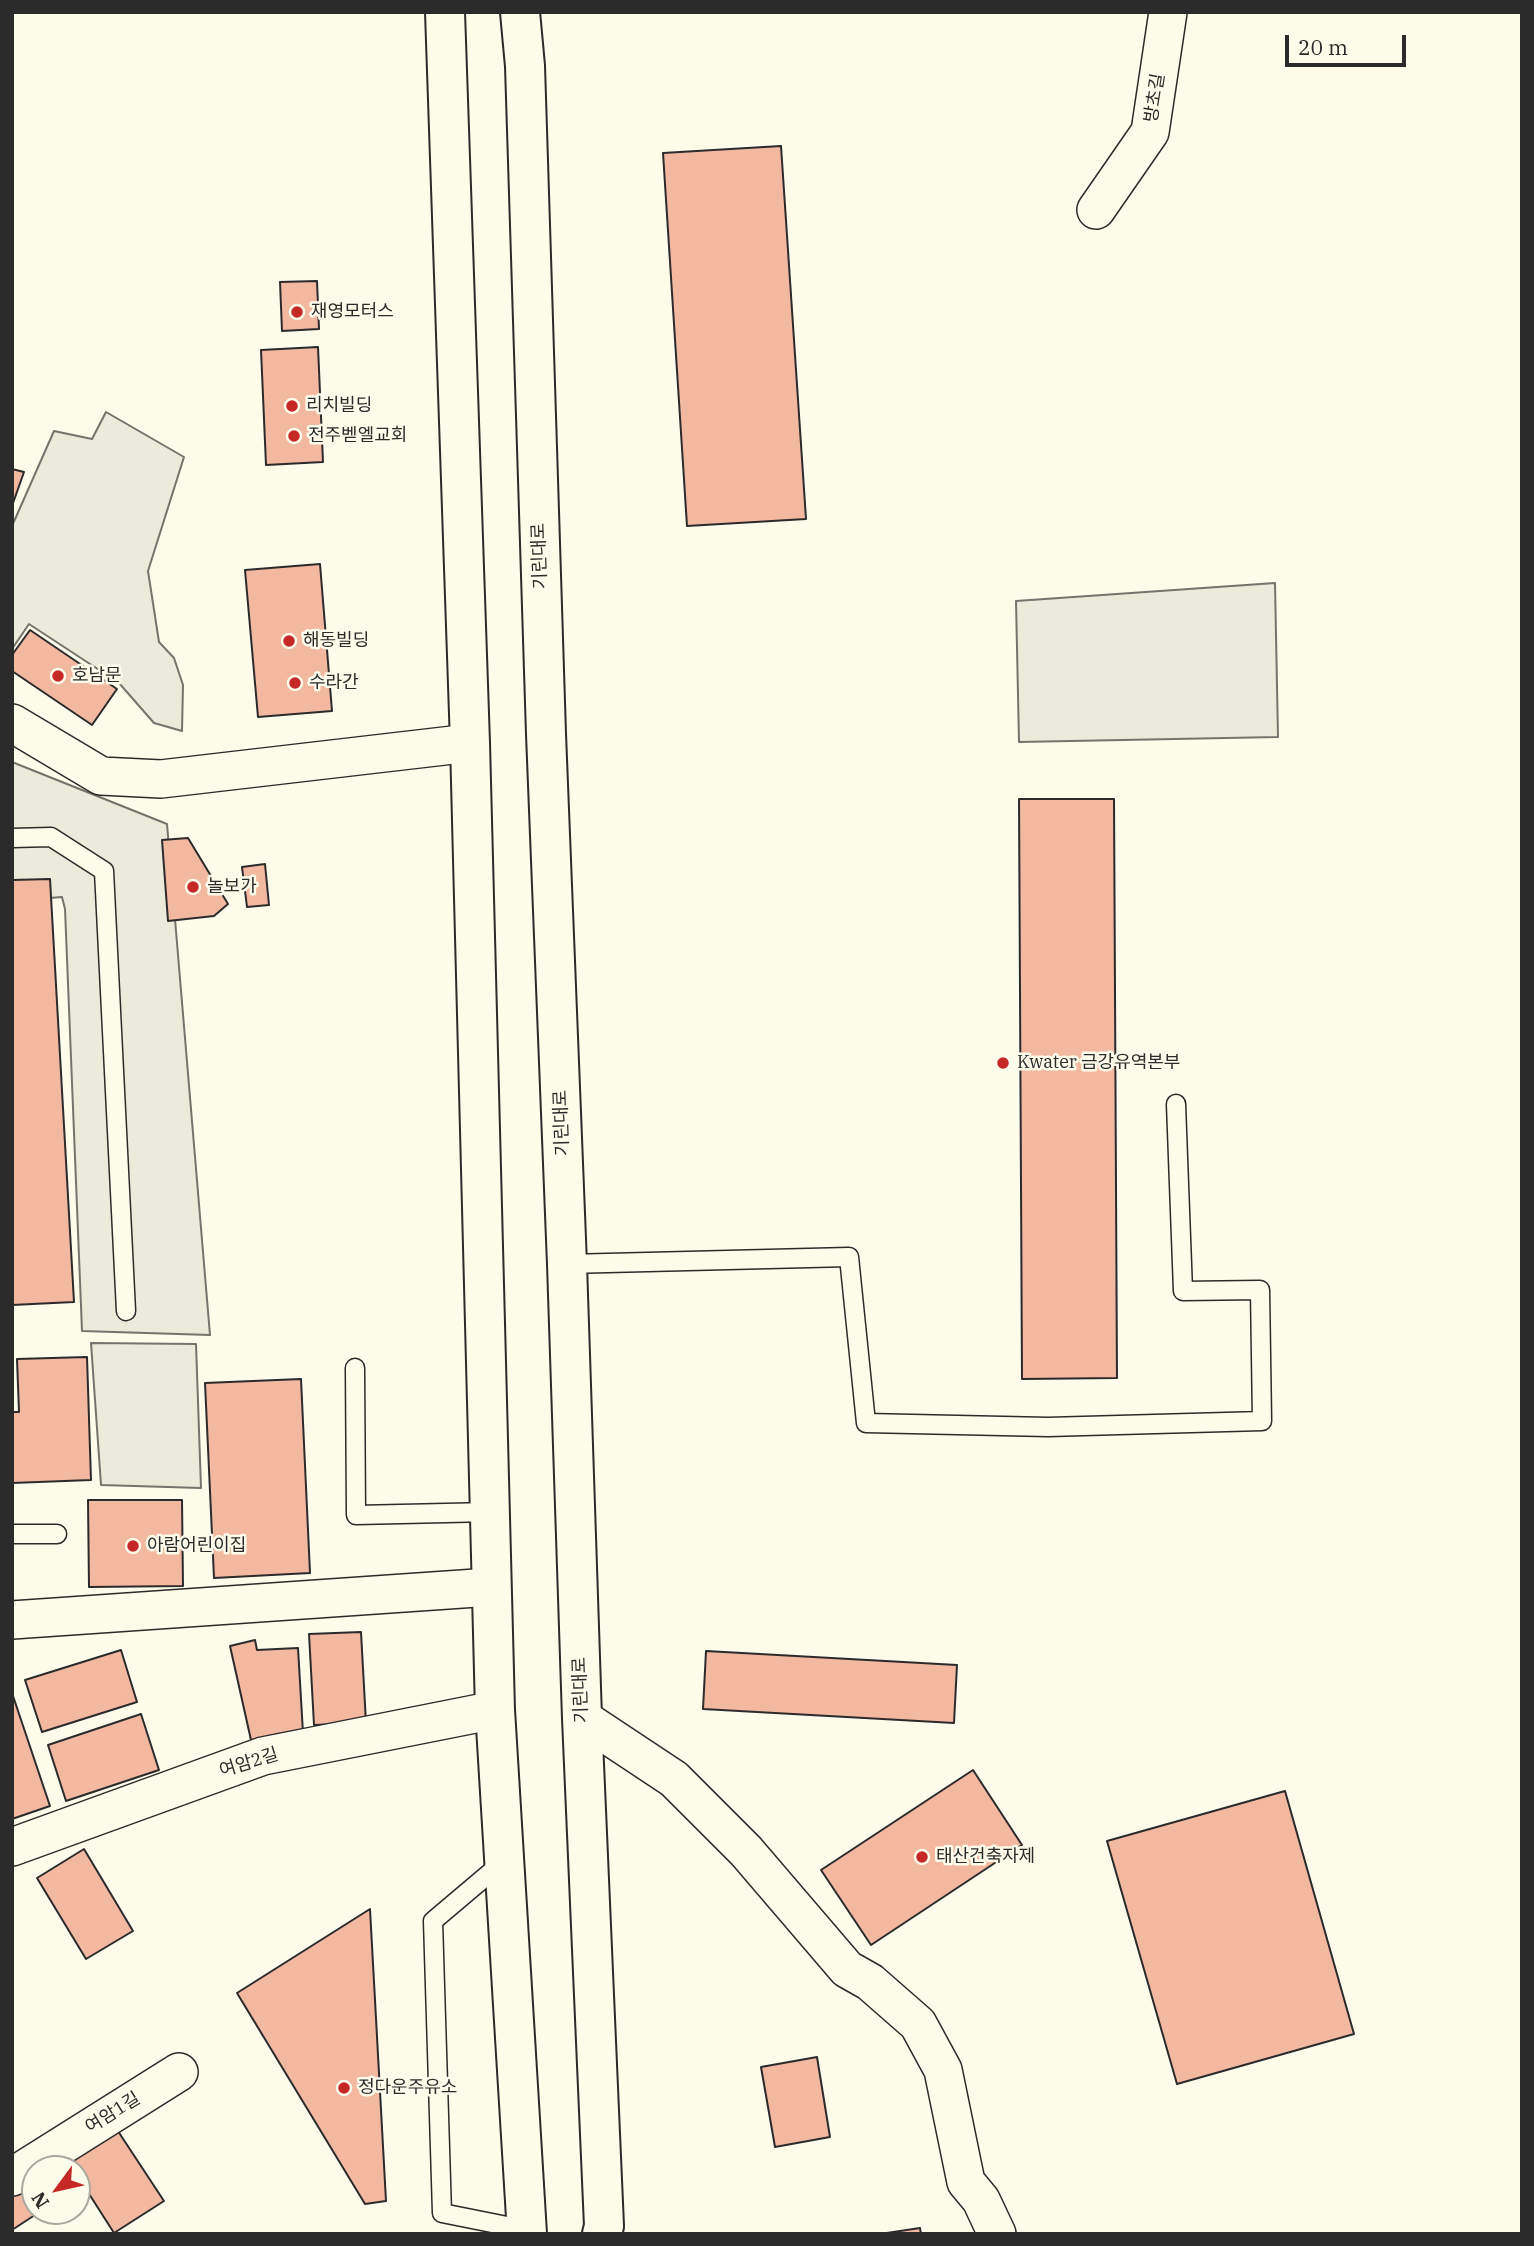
<!DOCTYPE html>
<meta charset="utf-8">
<style>
body{margin:0}
#map{position:relative;width:1534px;height:2246px;overflow:hidden;background:#fdfbea;font-family:"IBM Plex Serif",serif}
canvas{display:block}
.frame{position:absolute;inset:0;border:14px solid #2b2b2b;pointer-events:none}
.north{position:absolute;left:21px;top:2155px;width:70px;height:70px;box-sizing:border-box;background:#fdfbea;border:2px solid #a9a89e;border-radius:50%;rotate:237deg;font-size:19px;font-weight:700;line-height:28px;text-align:center;color:#2b2b2b}
.north::after{content:'';display:block;margin:auto;width:24px;height:32px;background:#c62828;clip-path:polygon(50% 0,100% 100%,50% 72%,0 100%)}
.scale{position:absolute;left:1285px;top:35px;width:121px;height:32px;box-sizing:border-box;border:4px solid #2b2b2b;border-top:0;padding-left:9px;font-size:21px;line-height:24px;white-space:nowrap;color:#2b2b2b;-webkit-text-stroke:5px #fdfbea;paint-order:stroke}
</style>
<div id="map">
<canvas width="1534" height="2246"></canvas>
<div class="frame"></div>
<div class="north">N</div>
<div class="scale">20 m</div>
</div>
<script>
const context = document.querySelector('canvas').getContext('2d');
context.lineJoin = 'round';
function fillPath(path, color) {
  context.fillStyle = color;
  context.fill(path, 'evenodd');
}
function stroke(path, color, width, dash) {
  context.strokeStyle = color;
  context.lineWidth = width;
  context.lineCap = dash ? 'butt' : 'round';
  context.setLineDash(dash || []);
  context.stroke(path);
}
function label(font, color, halo, rows, align = 'center') {
  context.font = font + ' "IBM Plex Serif","Noto Sans KR",serif';
  context.lineWidth = 5;
  context.setLineDash([]);
  context.textBaseline = 'middle';
  context.strokeStyle = halo;
  context.fillStyle = color;
  for (const [text, x, y, turn = 0] of rows) {
    context.save();
    context.translate(x, y);
    context.rotate((+turn || 0) * Math.PI / 180);
    context.textAlign = isNaN(turn) ? turn : align;
    if (halo) context.strokeText(text, 0, 0);
    context.fillText(text, 0, 0);
    context.restore();
  }
}
const green = new Path2D(`
 M1275,583L1278,737L1019,742L1016,601Z
 M91,1343L196,1344L201,1488L101,1485Z`);
const parking = new Path2D(`
 M106,412L184,457L148,571L159,642L174,658L183,685L182,731L154,723L119,683L29,624L12,649V526L54,431L92,439Z
 M12,762L167,824L210,1335L82,1331L65,909L62,897L12,901Z`);
const building = new Path2D(`
 M781,146L806,519L687,526L663,153Z
 M317,281L319,329L282,331L280,282Z
 M318,347L323,462L266,465L261,350Z
 M12,469L24,472L12,506Z
 M320,564L332,711L258,717L245,570Z
 M30,630L117,689L92,725L12,671V655Z
 M1019,799H1114L1117,1378L1022,1379Z
 M188,838L228,904L214,916L168,921L162,840Z
 M265,864L269,905L247,907L242,867Z
 M50,879L74,1302L12,1305V880Z
 M87,1357L91,1480L12,1483V1412H19L17,1359Z
 M301,1379L310,1573L214,1578L205,1383Z
 M88,1500H182L183,1586L89,1587Z
 M361,1632L366,1723L314,1725L309,1634Z
 M255,1640L257,1650L298,1648L303,1733L276,1734L278,1743L253,1749L230,1646Z
 M121,1650L137,1702L42,1732L25,1680Z
 M706,1651L957,1665L954,1723L703,1709Z
 M12,1693L50,1806L12,1819Z
 M141,1714L159,1770L66,1801L48,1745Z
 M973,1770L1022,1845L871,1945L821,1870Z
 M1285,1791L1354,2034L1177,2084L1107,1841Z
 M84,1849L133,1931L86,1959L37,1878Z
 M370,1909L386,2201L365,2204L237,1993Z
 M817,2057L830,2137L775,2147L761,2067Z
 M112,2122L164,2201L114,2233L77,2175V2169H73L63,2154Z
 M35,2169V2211H41L12,2230V2171Z
 M920,2228L921,2234H880Z`);
const service = new Path2D(`
 M12,838L51,837L104,871L126,1311
 M567,1264L849,1257L866,1423L1048,1427L1262,1421L1260,1290L1183,1291L1176,1104
 M355,1368L356,1515L491,1512
 M12,1534H57
 M504,1861L433,1921L442,2213L527,2230`);
const minor = new Path2D(`
 M1096,210L1150,132L1168,12
 M12,723L101,776L161,779L470,743
 M12,1620L491,1587
 M582,1718L674,1779L746,1851L847,1969L870,1982L918,2024L943,2070L966,2182L981,2200L997,2234
 M12,1847L263,1756L495,1710
 M12,2177L179,2072`);
const tertiary = new Path2D(`
 M445,12L470,743L495,1710L527,2234
 M520,12L525,66L546,734L567,1264L582,1718L604,2226L602,2234`);
const markers = [
 [297,312,7,"#c62828"],
 [292,406,7,"#c62828"],
 [294,436,7,"#c62828"],
 [289,641,7,"#c62828"],
 [58,676,7,"#c62828"],
 [295,683,7,"#c62828"],
 [193,887,7,"#c62828"],
 [1003,1063,7,"#c62828"],
 [133,1546,7,"#c62828"],
 [922,1857,7,"#c62828"],
 [344,2088,7,"#c62828"]
];
const streetNames = [
 ["방초길",1155,98,-81],
 ["기린대로",540,556,-92],
 ["기린대로",562,1123,-92],
 ["기린대로",581,1690,-92],
 ["여암2길",249,1763,-17],
 ["여암1길",113,2113,-32]
];
const poiNames = [
 ["재영모터스",311,312],
 ["리치빌딩",306,406],
 ["전주벧엘교회",308,436],
 ["해동빌딩",303,641],
 ["호남문",72,676],
 ["수라간",309,683],
 ["놀보가",207,887],
 ["Kwater 금강유역본부",1017,1063],
 ["아람어린이집",147,1546],
 ["태산건축자제",936,1857],
 ["정다운주유소",358,2088]
];
fillPath(green, '#ecebdb');
stroke(green, '#74746e', 2);
fillPath(parking, '#eceadb');
stroke(parking, '#74746e', 2);
fillPath(building, '#f2b8a0');
stroke(building, '#2b2b2b', 2);
stroke(service, '#2b2b2b', 21);
stroke(minor, '#2b2b2b', 40);
stroke(tertiary, '#2b2b2b', 42);
stroke(service, '#fdfbea', 18);
stroke(minor, '#fdfbea', 37);
stroke(tertiary, '#fdfbea', 38);
for (const [x, y, r, color] of markers) {
  const dot = new Path2D();
  dot.arc(x, y, r, 0, 2 * Math.PI);
  context.fillStyle = color;
  context.fill(dot);
  stroke(dot, '#fdfbea', 2.5);
}
label('18px', '#2b2b2b', '#fdfbea', streetNames);
label('18px', '#2b2b2b', '#fdfbea', poiNames, 'left');
</script>
